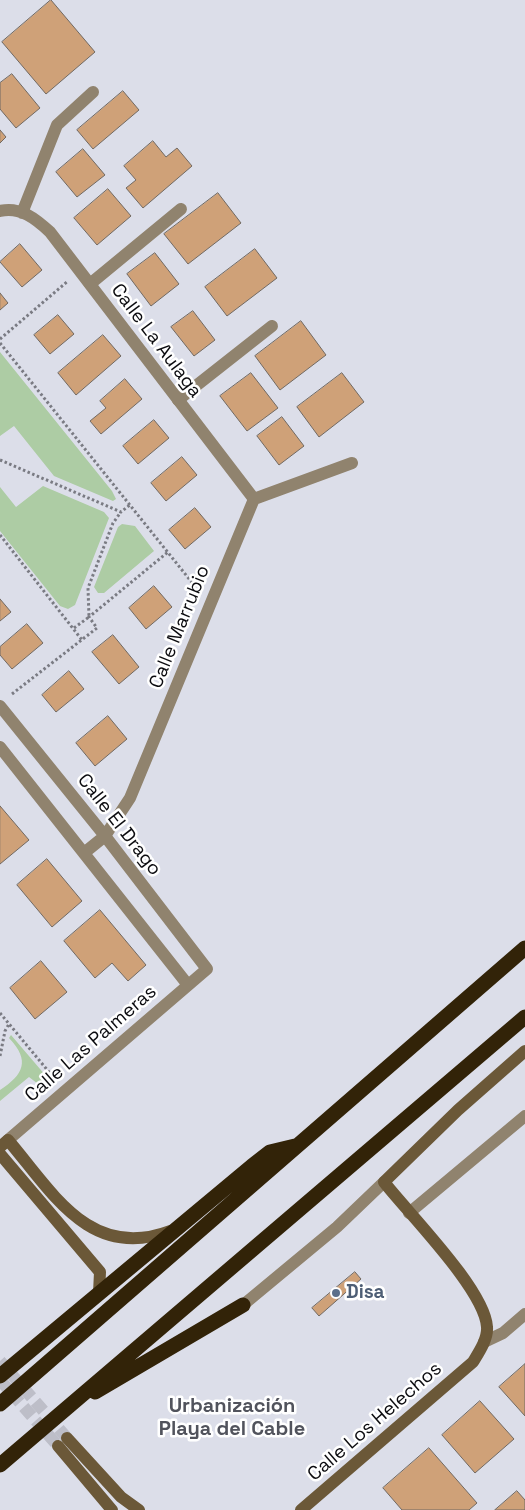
<!DOCTYPE html>
<meta charset="utf-8">
<style>
body{margin:0}
canvas{display:block;background:#dcdee9}
</style>
<canvas width="525" height="1510"></canvas>
<script>
const context = document.querySelector('canvas').getContext('2d');
context.lineJoin = 'round';
function fillPath(path, color) {
  context.fillStyle = color;
  context.fill(path, 'evenodd');
}
function stroke(path, color, width, dash) {
  context.strokeStyle = color;
  context.lineWidth = width;
  context.lineCap = dash ? 'butt' : 'round';
  context.setLineDash(dash || []);
  context.stroke(path);
}
function label(font, color, halo, rows, align = 'center') {
  context.font = font + ' "Space Grotesk",sans-serif';
  context.lineWidth = 5;
  context.setLineDash([]);
  context.textBaseline = 'middle';
  context.strokeStyle = halo;
  context.fillStyle = color;
  for (const [text, x, y, turn = 0] of rows) {
    context.save();
    context.translate(x, y);
    context.rotate((+turn || 0) * Math.PI / 180);
    context.textAlign = isNaN(turn) ? turn : align;
    if (halo) context.strokeText(text, 0, 0);
    context.fillText(text, 0, 0);
    context.restore();
  }
}
const green = new Path2D(`
 M0,352L112,491L116,499L113,501L54,476L14,426L0,436Z
 M43,486L104,512L109,518L75,605L68,609L60,606L0,531V487L16,507Z
 M122,524L135,526L154,551L104,593H98L94,587L118,527Z
 M11,1035L52,1083L46,1088L42,1087L29,1077L0,1101V1090C23,1075 31,1061 9,1038Z`);
const building = new Path2D(`
 M51,0L95,52L46,94L2,42Z
 M12,74L40,108L16,128L0,109V83Z
 M123,91L139,110L93,149L77,130Z
 M0,130L6,137L0,143Z
 M153,141L166,157L177,148L192,166L143,208L126,188L136,180L124,166Z
 M83,149L105,175L77,197L56,172Z
 M108,189L131,216L97,245L74,218Z
 M218,193L241,223L188,264L164,234Z
 M20,244L42,270L22,287L0,262Z
 M255,249L277,278L227,316L205,287Z
 M155,253L179,284L151,306L127,274Z
 M0,293L8,303L0,310Z
 M193,311L215,340L194,356L171,327Z
 M58,315L74,334L50,354L34,335Z
 M301,321L326,355L280,390L255,356Z
 M103,335L121,356L76,395L58,373Z
 M251,373L278,408L247,431L220,396Z
 M342,373L364,402L319,437L297,407Z
 M125,379L142,399L101,434L90,421L106,408L100,401Z
 M282,417L304,446L279,465L257,436Z
 M154,420L169,438L138,464L123,446Z
 M182,457L197,475L166,501L151,483Z
 M195,508L211,527L185,549L169,530Z
 M154,586L172,607L146,629L129,608Z
 M0,599L11,612L0,621Z
 M27,624L43,643L12,669L0,655V647Z
 M113,635L139,667L119,684L92,652Z
 M69,671L84,689L56,712L42,695Z
 M108,716L127,739L95,766L76,743Z
 M0,806L29,840L0,864Z
 M47,859L82,901L52,927L17,885Z
 M100,910L146,965L128,981L112,963L95,978L64,941Z
 M41,961L67,992L35,1019L10,988Z
 M355,1272L361,1279L319,1316L312,1308Z
 M525,1364V1416L499,1387Z
 M480,1401L514,1439L475,1473L442,1435Z
 M429,1448L477,1503L469,1510H402L383,1488Z
 M517,1491L525,1500V1510H495Z`);
const secondaryTunnel = new Path2D(`
 M0,1361L67,1438
 M0,1380L58,1446`);
const path = new Path2D(`
 M0,339L68,281
 M0,343L198,590
 M0,460L121,512L131,504
 M0,535L82,640
 M74,628L89,617L88,588L113,523L121,512
 M12,694L97,628L89,617L168,552
 M0,1013L54,1078
 M0,1056L5,1031L9,1024`);
const lane = new Path2D(`
 M90,284L181,209
 M178,400L272,326
 M243,1305L337,1227L384,1182`);
const street = new Path2D(`
 M0,211C20,206 36,219 50,232L254,499
 M22,213L57,125L93,92
 M0,706L105,836L207,969L8,1140
 M0,747L188,985
 M84,853L105,836L130,798L254,499L352,463
 M409,1213L525,1116
 M484,1342L503,1333L525,1314`);
const secondary = new Path2D(`
 M0,1147L8,1140C53,1193 90,1261 170,1231
 M0,1154L100,1272L99,1293
 M67,1438L121,1497L139,1510
 M58,1446L112,1510
 M301,1510L473,1362C479,1352 488,1339 487,1327C485,1290 409,1214 384,1182L458,1110L525,1051`);
const highway = new Path2D(`
 M0,1376L252,1166L270,1152L295,1146
 M95,1392L243,1305
 M0,1404L525,948
 M0,1465L525,1017`);
const markers = [
 [336,1293,5,"#5c6f8a"]
];
const streetNames = [
 ["Calle La Aulaga",156,341,53],
 ["Calle Marrubio",180,627,-68],
 ["Calle El Drago",119,825,52],
 ["Calle Las Palmeras",91,1044,-41],
 ["Calle Los Helechos",375,1422,-41]
];
const serviceNames = [
 ["Disa",346,1293]
];
const neighbourhoodNames = [
 ["Urbanización",232,1407],
 ["Playa del Cable",232,1430]
];
fillPath(green, '#adcca4');
fillPath(building, '#cfa178');
stroke(building, '#716962', 1);
stroke(secondaryTunnel, '#bdbec8', 12, [12, 6]);
stroke(path, '#7a7b83', 3, [2.5, 2.5]);
stroke(lane, '#90836e', 12);
stroke(street, '#90836e', 12);
stroke(secondary, '#6b5838', 12);
stroke(highway, '#322308', 15);
for (const [x, y, r, color] of markers) {
  const dot = new Path2D();
  dot.arc(x, y, r, 0, 2 * Math.PI);
  context.fillStyle = color;
  context.fill(dot);
  stroke(dot, '#fff', 2);
}
label('19px', '#0b0b0f', '#fff', streetNames);
label('bold 19px', '#4e5e75', '#fff', serviceNames, 'left');
label('bold 20px', '#51535c', '#fff', neighbourhoodNames);
</script>
